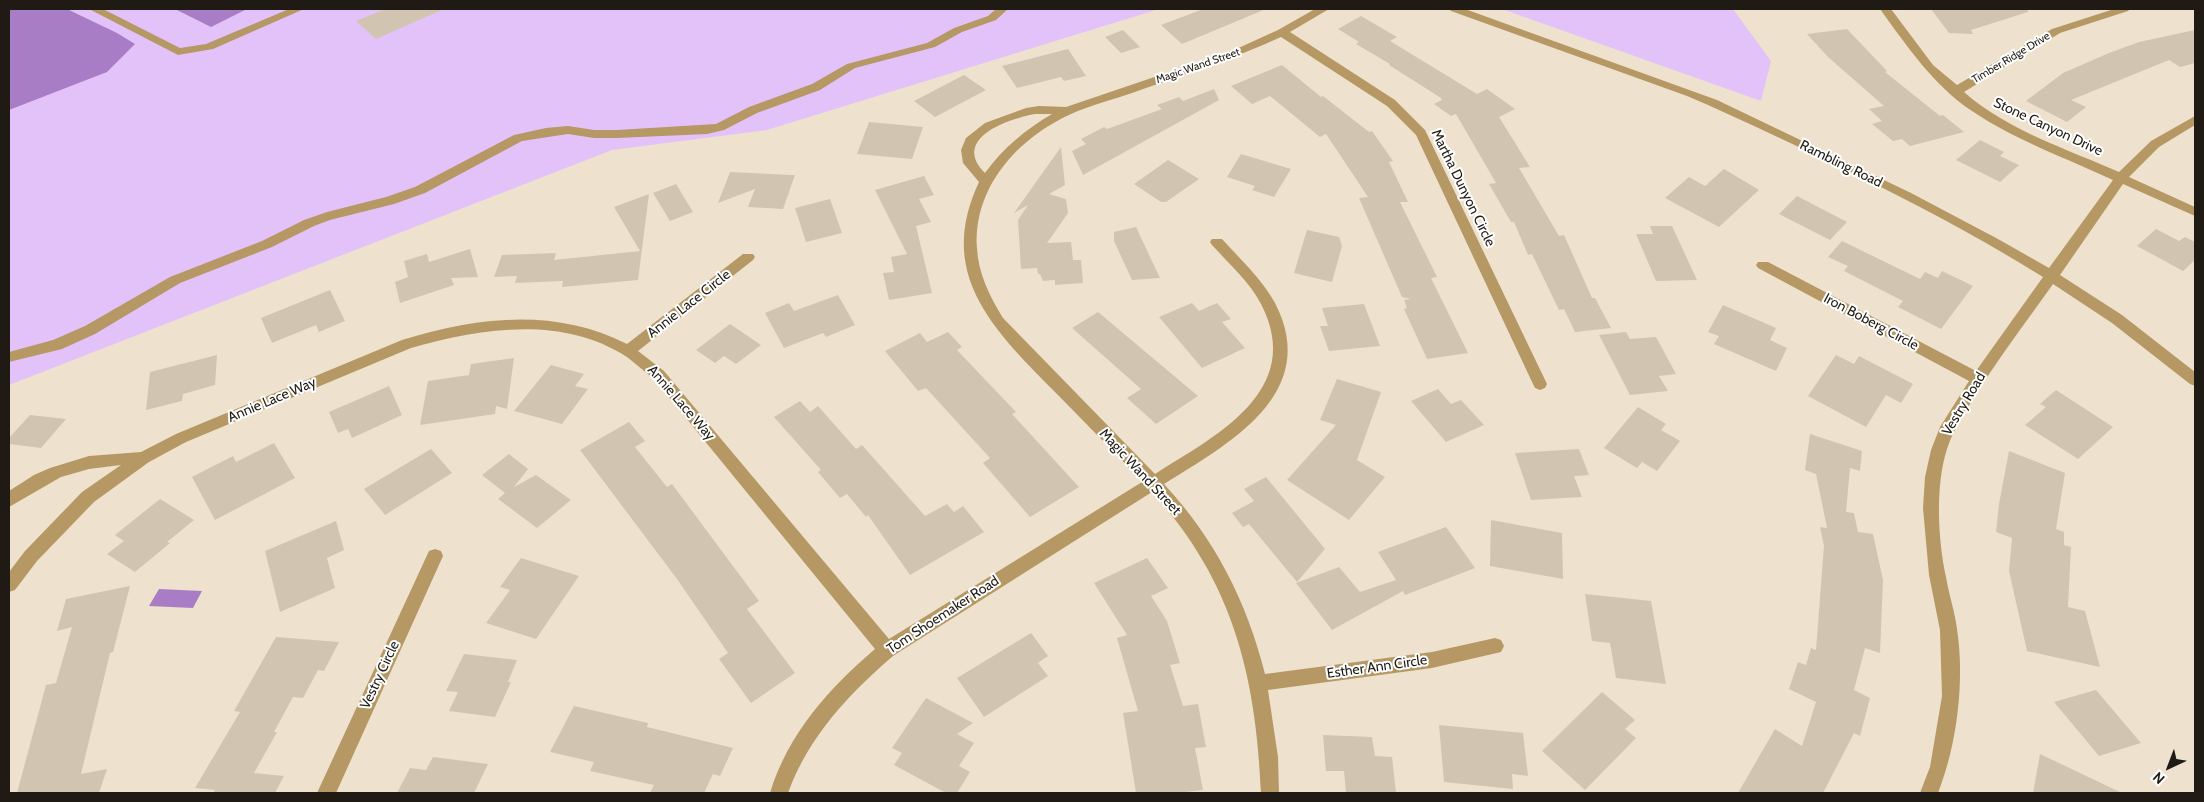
<!DOCTYPE html>
<style>
body{margin:0}
#map{position:relative;width:2204px;height:802px;overflow:hidden;background:#eee2ce;font-family:Cabin,sans-serif}
canvas{display:block}
.frame{position:absolute;inset:0;border:10px solid #1f1b14;pointer-events:none}
.north{position:absolute;left:2144px;top:742px;width:50px;height:50px;-webkit-text-stroke:4px #fff;paint-order:stroke;rotate:223deg;font-size:14px;font-weight:700;line-height:20px;text-align:center;color:#1f1b14}
.north::after{content:'';display:block;margin:auto;width:18px;height:22px;background:#1f1b14;clip-path:polygon(50% 0,100% 100%,50% 72%,0 100%)}
</style>
<div id="map">
<canvas width="2204" height="802"></canvas>
<div class="frame"></div>
<div class="north">N</div>
</div>
<script>
const context = document.querySelector('canvas').getContext('2d');
context.lineJoin = 'round';
function fillPath(path, color) {
  context.fillStyle = color;
  context.fill(path, 'evenodd');
}
function label(font, color, halo, rows, align = 'center') {
  context.font = font + ' Cabin,sans-serif';
  context.lineWidth = 4;
  context.setLineDash([]);
  context.textBaseline = 'middle';
  context.strokeStyle = halo;
  context.fillStyle = color;
  for (const [text, x, y, turn = 0] of rows) {
    context.save();
    context.translate(x, y);
    context.rotate((+turn || 0) * Math.PI / 180);
    context.textAlign = isNaN(turn) ? turn : align;
    if (halo) context.strokeText(text, 0, 0);
    context.fillText(text, 0, 0);
    context.restore();
  }
}
const green = new Path2D(`
 M9,9H1159L767,130L612,150L9,385Z
 M1502,9H1733L1771,61L1761,101Z`);
const water = new Path2D(`
 M9,9H67L117,33L135,44L107,72L9,110Z
 M175,9H247L211,27Z
 M159,589L202,591L193,608L149,606Z`);
const building = new Path2D(`
 M385,9H444L376,39L356,21Z
 M1203,9H1266L1182,44L1161,25Z
 M1931,9H2028V12L1971,30L1973,34L1949,33Z
 M1361,16L1397,37L1390,41L1477,94L1487,89L1515,109L1499,117L1530,167L1519,168L1559,236L1564,235L1592,298H1595L1611,328L1575,332L1564,309L1559,310L1532,254L1528,255L1514,222H1511L1489,184L1496,183L1456,114L1451,116L1434,104L1442,100L1441,98L1389,65L1390,64L1356,44L1359,42L1338,29Z
 M1847,29L1887,71L1885,72L1940,116L1943,115L1964,132L1910,146L1902,139L1893,141L1872,124L1882,121L1869,109L1884,106L1828,57L1807,34Z
 M1123,30L1140,47L1121,53L1105,37Z
 M2195,30V63L2180,67L2169,60L2071,100L2086,107L2067,122L2026,101L2063,73L2109,53L2139,42Z
 M1068,49L1086,76L1064,81L1061,77L1017,88L1002,66Z
 M1282,65L1321,97L1323,96L1369,132L1372,131L1393,161L1389,162L1408,202H1400L1437,277L1431,278L1468,353L1427,359L1404,309L1407,308L1404,300L1411,299L1402,297L1359,198L1368,197L1326,134L1320,137L1270,96L1252,104L1231,86Z
 M964,75L986,90L935,117L914,101Z
 M1214,89L1219,100L1083,175L1072,151L1086,144L1081,139L1104,127L1107,129L1162,109L1157,105L1179,97L1183,101Z
 M869,122L923,127L912,159L857,154Z
 M1980,140L2004,152L2000,156L2019,165L2000,182L1956,160Z
 M1061,147L1065,185L1049,194L1066,199L1068,213L1047,243L1071,242L1073,260H1081L1083,283L1055,285V280L1043,281L1040,274H1038L1037,268L1021,269L1018,220L1028,205L1014,213Z
 M1241,154L1291,169L1274,197L1252,190L1255,186L1227,177Z
 M1168,160L1199,179L1166,202H1161L1134,184Z
 M1724,169L1759,190L1719,227L1665,198L1689,177L1705,186Z
 M730,172L791,175H795L783,209L748,207L755,189L718,203Z
 M924,176L934,195L919,199L931,222L916,226L932,293L889,300L883,273L894,272L891,257L907,254L875,190Z
 M676,184L693,212L670,221L653,193Z
 M649,194L638,280L562,287L563,281L515,283L517,276L494,277L502,255L556,253L554,260L640,251L614,207Z
 M1797,196L1847,222L1830,240L1779,214Z
 M830,199L842,233L806,242L795,208Z
 M1650,226H1672L1697,280L1656,281L1636,234H1653Z
 M1136,227L1160,278L1132,280L1114,241V232Z
 M2156,229L2179,241L2185,237L2195,242V260L2183,271L2137,246Z
 M1307,230L1339,237L1342,246L1332,282L1294,273Z
 M1842,241L1920,279L1925,272L1938,278L1942,271L1973,286L1941,329L1898,307L1903,301L1844,271L1848,266L1828,257Z
 M470,249L478,277L451,278L454,285L400,303L395,282L408,277L404,261L427,254L429,262Z
 M330,290L345,321L319,332L316,325L272,343L261,318Z
 M838,295L855,325L826,337L823,333L784,348L765,313L789,303L794,311Z
 M1192,303L1199,311L1217,303L1231,319L1222,322L1245,348L1202,368L1159,317Z
 M1364,304L1380,346L1329,351L1320,326H1328L1322,308Z
 M1723,305L1776,328L1770,340L1787,348L1776,371L1714,344L1719,336L1708,332Z
 M1098,312L1198,396L1156,424L1127,398L1141,389L1072,328Z
 M730,324L761,345L736,364L724,356L715,363L696,350Z
 M948,332L962,347L957,350L1016,412L1012,414L1079,487L1030,517L983,463L990,458L926,388L918,391L885,351L920,333L927,342Z
 M1626,332L1630,339L1656,337L1676,374L1659,376L1668,391L1630,395L1599,335Z
 M217,355L215,385L183,394L182,401L146,410L150,372Z
 M1836,355L1854,364L1859,356L1913,384L1901,403L1886,395L1866,427L1808,396Z
 M514,358L507,409L496,406L495,414L420,425L428,381L469,375L471,364Z
 M551,365L584,374L575,386L588,389L562,424L514,411Z
 M1337,379L1381,392L1357,460L1385,477L1349,520L1287,480L1336,425L1320,420Z
 M389,386L402,415L352,438L348,429L338,433L329,412Z
 M1438,389L1451,404L1461,400L1484,425L1446,442L1411,401Z
 M2056,390L2113,427L2078,459L2025,425L2046,407L2040,404Z
 M800,401L810,412L818,406L856,449L862,445L925,516L947,504L954,512L963,506L984,532L910,575L868,515L866,517L847,494L840,498L818,472L821,470L774,417Z
 M1638,407L1666,424L1661,430L1680,441L1657,471L1642,462L1637,468L1604,448Z
 M30,415L66,419L41,448L9,444V438Z
 M629,422L645,441L635,447L667,487L672,484L759,601L747,609L795,673L751,703L719,659L728,653L677,579L580,450Z
 M1810,434L1862,451L1860,471L1850,468L1846,512L1854,513L1858,532L1873,534L1883,580L1880,653L1865,648L1854,690L1870,698L1860,736L1854,733L1823,793H1738L1775,729L1802,746L1816,702L1789,689L1798,662L1806,665L1811,648L1816,650L1824,546L1820,527L1827,528L1816,474L1805,470Z
 M274,443L295,478L215,520L192,477L233,456L236,462Z
 M431,449L452,473L385,515L364,489Z
 M1579,449L1589,475L1574,476L1582,497L1531,500L1515,453Z
 M2009,451L2065,473L2056,529L2064,532V545L2071,547L2068,607L2085,611L2100,667L2027,651L2009,571L2012,538L1996,532L1999,504Z
 M509,454L528,469L514,487L536,475L571,500L537,528L498,499L505,493L482,475Z
 M1266,477L1325,549L1297,582L1249,524L1243,527L1232,513L1254,501L1244,489Z
 M160,499L194,520L167,542L170,543L135,572L107,554L124,541L115,535Z
 M1491,520L1562,533L1563,579L1490,566Z
 M336,521L344,550L327,558L335,588L280,612L265,551Z
 M1446,527L1475,568L1405,595L1403,591L1332,630L1296,583L1339,567L1360,592L1396,580L1378,552Z
 M521,558L579,576L536,639L486,623L510,590L500,587Z
 M1147,558L1168,588L1151,596L1167,621L1180,663L1170,665L1183,706L1198,704L1206,747L1195,748L1203,790L1176,793H1136L1123,713L1138,711L1117,638L1127,635L1094,583Z
 M130,586L113,652L110,653L81,774L107,769L99,793H17L46,685L56,683L72,627L57,631L66,599Z
 M1585,594L1651,601L1666,684L1616,678L1610,643L1592,641Z
 M1031,633L1048,656L1038,663L1048,676L984,717L957,678Z
 M276,637L339,642L324,671L318,670L303,698L293,697L274,732H277L254,773L284,776L275,793H213L215,790L195,788L240,712L234,711Z
 M464,654L517,660L508,682H511L495,717L449,711L458,692L446,691Z
 M2096,690L2141,743L2099,756L2054,702Z
 M1602,692L1635,720L1625,729L1636,738L1585,790L1542,751Z
 M926,698L973,723L957,734L974,743L959,766L970,772L957,793H946L894,765L902,753L892,748Z
 M574,706L648,723L647,727L733,748L720,776L713,774L704,793H650L654,785L590,771L594,762L550,752Z
 M1439,725L1523,733L1528,776L1512,774L1513,789L1444,782Z
 M1323,735L1372,737L1375,756L1392,757L1396,793H1346L1344,771H1326Z
 M2040,754L2122,793H2033Z
 M433,757L488,764L474,793H397L410,768L426,770Z`);
const minor = new Path2D(`
 M89,9H103L180,48L206,44L289,9H304L213,49L178,55Z
 M996,9H1008L996,20L962,32L935,47L855,68L820,90L757,113L724,130L707,134L617,138H594L568,134L522,141L425,193L394,204L330,220L314,226L272,247L180,283L95,334L62,349L9,362V352L53,340L85,326L170,277L262,241L304,220L327,212L386,197L415,187L514,135L546,128L568,126L594,130H617L716,124L749,107L812,84L847,64L927,43L954,28L988,16Z
 M1315,9H1329L1290,32L1395,100L1425,130L1547,384L1545,388L1540,390L1535,388L1533,384L1416,135L1387,106L1281,37C1233,59 1183,75 1132,93C1112,100 1091,105 1071,114C1018,138 973,187 977,248C978,273 990,297 1003,318L1155,474C1215,436 1306,391 1261,304C1250,282 1229,264 1212,245L1210,242L1212,239H1222C1240,259 1262,279 1275,303C1322,394 1228,444 1164,484C1215,539 1247,602 1265,674L1432,652L1495,638L1501,640L1504,646L1501,652L1432,668L1268,690L1278,757L1279,793H1261C1256,676 1233,581 1152,492L893,656C848,695 809,736 788,793H770C788,734 829,688 875,649L654,379C645,372 636,364 627,357C562,315 481,328 411,348L186,442L149,462L94,502L37,561L15,590L9,592V572L25,551L82,492L121,465L89,469L61,477L9,507V491L34,475L50,468L89,456L141,452L176,434L402,340C476,317 555,307 627,344L743,254H753L755,257L753,260L638,351L664,371L889,639L1142,482C1113,450 1082,420 1052,389C992,328 936,273 979,182L963,163L961,150L966,138L985,123L1026,108L1039,106L1066,107L1234,50L1278,30ZM1035,114H1052C1025,130 1003,148 985,173C951,139 1007,119 1035,114Z
 M1449,9H1465L1717,100L1911,193L1998,239L2049,268L2113,180C2066,158 2015,140 1972,111C1934,86 1906,45 1880,9H1891L1933,65L1957,85L2052,29L2114,9H2130L2128,11L2060,33L1964,92C2007,130 2067,149 2119,172L2151,141L2195,116V125L2159,147L2129,177L2195,207V216L2123,184L2060,275L2122,315L2195,372V386L2190,384L2112,323L2053,284C2026,322 1998,359 1973,399C1963,415 1953,431 1947,449C1935,486 1938,540 1946,577C1949,595 1955,612 1957,629C1965,681 1957,745 1938,793H1920L1930,767L1942,696L1940,630L1929,575L1923,508L1925,477L1931,450L1940,427L1969,381L1758,268L1756,265L1758,262H1768L1976,371L2043,277C1937,211 1822,157 1708,105L1687,96L1451,11Z
 M435,549L441,551L443,556L336,793H317L429,551Z`);
const farStreetnames = [
 ["Timber Ridge Drive",2011,58,-31],
 ["Magic Wand Street",1198,66,-19]
];
const streetNames = [
 ["Stone Canyon Drive",2048,127,25],
 ["Rambling Road",1841,164,26],
 ["Martha Dunyon Circle",1463,188,64],
 ["Annie Lace Circle",689,304,-38],
 ["Iron Boberg Circle",1871,322,28],
 ["Annie Lace Way",272,400,-23],
 ["Annie Lace Way",681,403,49],
 ["Vestry Road",1964,404,-59],
 ["Magic Wand Street",1140,472,47],
 ["Tom Shoemaker Road",943,615,-33],
 ["Esther Ann Circle",1377,667,-8],
 ["Vestry Circle",380,675,-65]
];
fillPath(green, '#e3c2fa');
fillPath(water, '#a87dc5');
fillPath(building, '#d1c5b2');
fillPath(minor, '#b69864');
label('11px', '#1f1b14', '#fff', farStreetnames);
label('14px', '#1f1b14', '#fff', streetNames);
</script>
